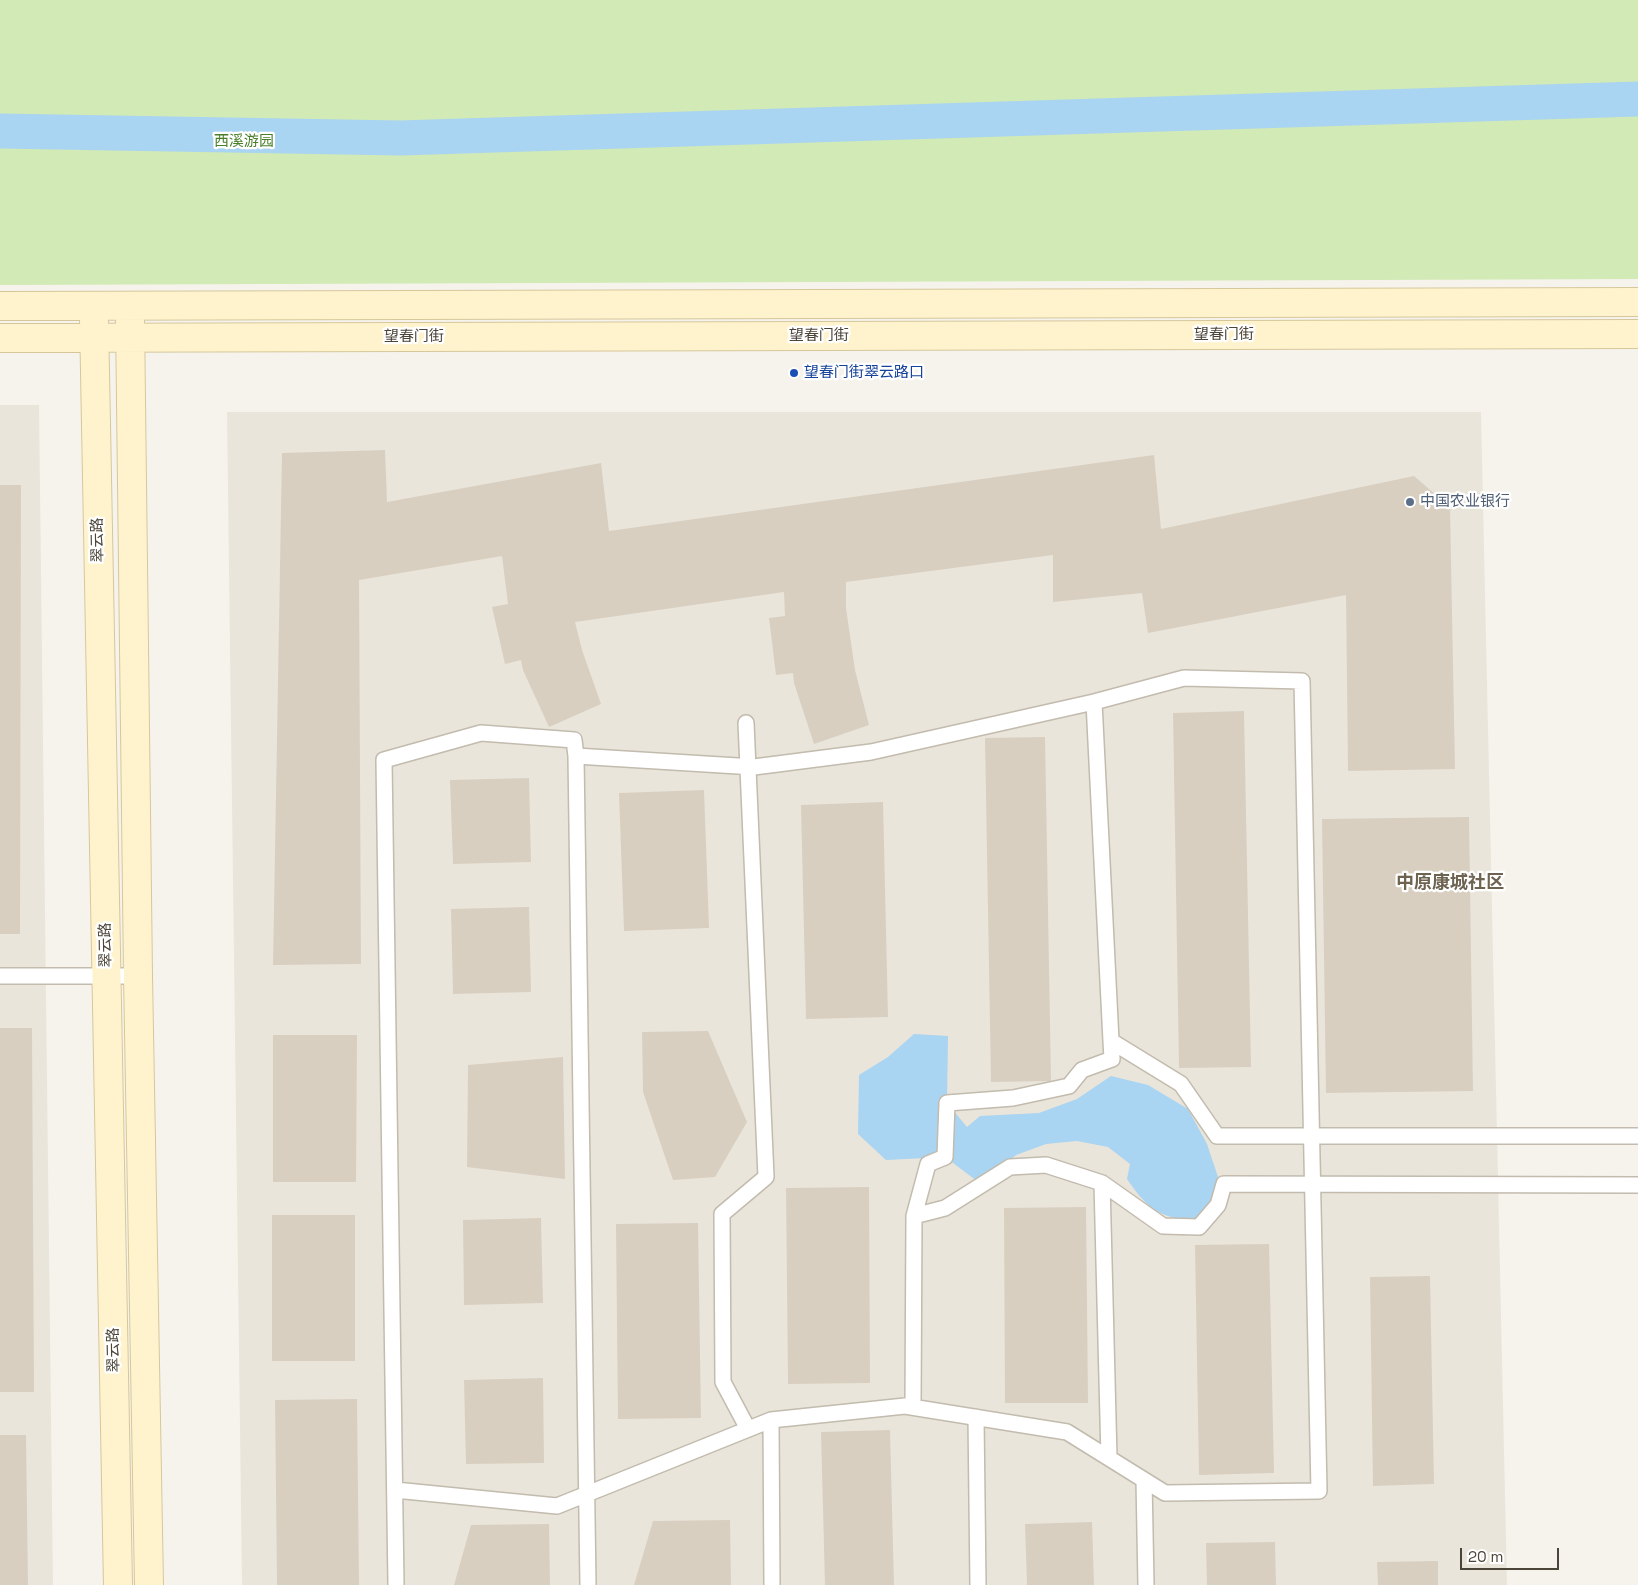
<!DOCTYPE html>
<meta charset="utf-8">
<style>
body{margin:0}
#map{position:relative;width:1638px;height:1585px;overflow:hidden;background:#f6f3ec;font-family:"Space Grotesk",sans-serif}
canvas{display:block}
.scale{position:absolute;left:1460px;top:1548px;width:99px;height:22px;box-sizing:border-box;border:2px solid #4b4439;border-top:0;padding-left:6px;font-size:15px;line-height:18px;white-space:nowrap;color:#4b4439;-webkit-text-stroke:4px #fff;paint-order:stroke}
</style>
<div id="map">
<canvas width="1638" height="1585"></canvas>
<div class="scale">20 m</div>
</div>
<script>
const context = document.querySelector('canvas').getContext('2d');
context.lineJoin = 'round';
function fillPath(path, color) {
  context.fillStyle = color;
  context.fill(path, 'evenodd');
}
function stroke(path, color, width, dash) {
  context.strokeStyle = color;
  context.lineWidth = width;
  context.lineCap = dash ? 'butt' : 'round';
  context.setLineDash(dash || []);
  context.stroke(path);
}
function label(font, color, halo, rows, align = 'center') {
  context.font = font + ' "Space Grotesk","Noto Sans SC",sans-serif';
  context.lineWidth = 4.5;
  context.setLineDash([]);
  context.textBaseline = 'middle';
  context.strokeStyle = halo;
  context.fillStyle = color;
  for (const [text, x, y, turn = 0] of rows) {
    context.save();
    context.translate(x, y);
    context.rotate((+turn || 0) * Math.PI / 180);
    context.textAlign = isNaN(turn) ? turn : align;
    if (halo) context.strokeText(text, 0, 0);
    context.fillText(text, 0, 0);
    context.restore();
  }
}
const residential = new Path2D(`
 M0,405H39L53,1585H0Z
 M227,412H1481L1507,1585H242Z`);
const green = new Path2D(`
 M0,0H1638V279L0,285Z`);
const water = new Path2D(`
 M914,1034L948,1036L947,1103L967,1127L980,1116L1039,1113L1077,1099L1111,1076L1148,1085L1188,1109L1207,1144L1219,1180L1213,1202L1199,1221C1161,1219 1148,1210 1127,1179L1130,1164L1108,1147L1077,1141L1046,1144L1016,1155L981,1184L945,1157L886,1160L858,1134L859,1075L888,1057Z`);
const canal = new Path2D(`
 M0,131L400,138L1638,99`);
const building = new Path2D(`
 M385,450L387,502L601,463L609,531L1154,455L1161,529L1414,476L1450,507L1455,769L1348,771L1346,595L1148,633L1142,593L1053,602V555L846,582V608L855,670L869,725L814,744L794,683L793,673L776,675L769,618L785,616L784,592L575,622L582,650L601,704L549,727L523,670L521,660L505,664L492,607L508,604L502,556L359,580L361,964L273,965L282,453Z
 M0,485H21L20,934H0Z
 M1244,711L1251,1067L1179,1068L1173,713Z
 M1045,737L1051,1081L991,1082L985,738Z
 M529,778L531,862L453,864L450,780Z
 M704,790L709,928L624,931L619,793Z
 M883,802L888,1017L806,1019L801,805Z
 M1469,817L1473,1091L1326,1093L1322,819Z
 M529,907L531,992L453,994L451,909Z
 M0,1028H32L34,1392H0Z
 M708,1031L747,1122L715,1177L673,1180L643,1092L642,1032Z
 M273,1035H357L356,1182H273Z
 M563,1057L565,1179L467,1167L468,1065Z
 M869,1187L870,1383L788,1384L786,1188Z
 M1086,1207L1088,1403H1005L1004,1208Z
 M272,1215H355V1361H272Z
 M541,1218L543,1303L464,1305L463,1220Z
 M698,1223L701,1418L618,1419L616,1224Z
 M1269,1244L1274,1473L1199,1475L1195,1245Z
 M1430,1276L1434,1484L1373,1486L1370,1277Z
 M543,1378L544,1463L466,1464L464,1380Z
 M357,1399L359,1585H277L275,1400Z
 M890,1430L894,1585H825L821,1432Z
 M0,1435H26L28,1585H0Z
 M730,1520L731,1585H634L653,1521Z
 M1092,1522L1094,1585H1027L1025,1524Z
 M549,1524L550,1585H454L471,1525Z
 M1275,1542L1276,1585H1207L1206,1543Z
 M1438,1561V1585H1378L1377,1562Z`);
const lane = new Path2D(`
 M746,723L766,1177L722,1214L723,1382L748,1429
 M576,756L588,1585
 M0,976H138
 M1111,1041L1112,1059L1082,1070L1069,1086L1013,1098L947,1103L945,1157L928,1164L914,1216L945,1208L1010,1167L1046,1165L1102,1183L1163,1226L1199,1227L1218,1205L1224,1184L1638,1185
 M1102,1183L1109,1458
 M913,1407L914,1216
 M976,1417L978,1585
 M771,1420L772,1585
 M1144,1480L1146,1585
 M395,1490L557,1506L771,1420L905,1406L1067,1432L1165,1493L1319,1491L1302,681L1184,678L1094,702
 M396,1585L384,760L481,733L574,740L576,756L754,767L871,752L1094,702L1111,1041L1181,1084L1217,1136H1638`);
const secondary = new Path2D(`
 M0,306L1638,302
 M94,319L118,1585
 M130,319L138,976L149,1585
 M0,338L1638,334`);
const markers = [
 [794,373,5,"#1a4fb4"],
 [1410,502,5,"#5c6f8a"]
];
const parkNames = [
 ["西溪游园",244,142]
];
const streetNames = [
 ["望春门街",1224,335],
 ["望春门街",819,336],
 ["望春门街",414,337],
 ["翠云路",98,540,-91],
 ["翠云路",106,945,-91],
 ["翠云路",114,1350,-91]
];
const transitNames = [
 ["望春门街翠云路口",804,373]
];
const serviceNames = [
 ["中国农业银行",1420,502]
];
const quarterNames = [
 ["中原康城社区",1450,883]
];
fillPath(residential, '#eae5da');
fillPath(green, '#d2eab5');
fillPath(water, '#a9d4f2');
stroke(canal, '#a9d4f2', 35);
fillPath(building, '#d8cfc1');
stroke(lane, '#c2bbae', 18);
stroke(secondary, '#d6c79b', 30);
stroke(lane, '#fff', 15);
stroke(secondary, '#fff3cd', 28);
for (const [x, y, r, color] of markers) {
  const dot = new Path2D();
  dot.arc(x, y, r, 0, 2 * Math.PI);
  context.fillStyle = color;
  context.fill(dot);
  stroke(dot, '#fff', 2);
}
label('15px', '#4a7f2a', '#fff', parkNames);
label('15px', '#4b4439', '#fff', streetNames);
label('15px', '#164399', '#fff', transitNames, 'left');
label('15px', '#4e5e75', '#fff', serviceNames, 'left');
label('bold 18px', '#6e6250', '#fff', quarterNames);
</script>
